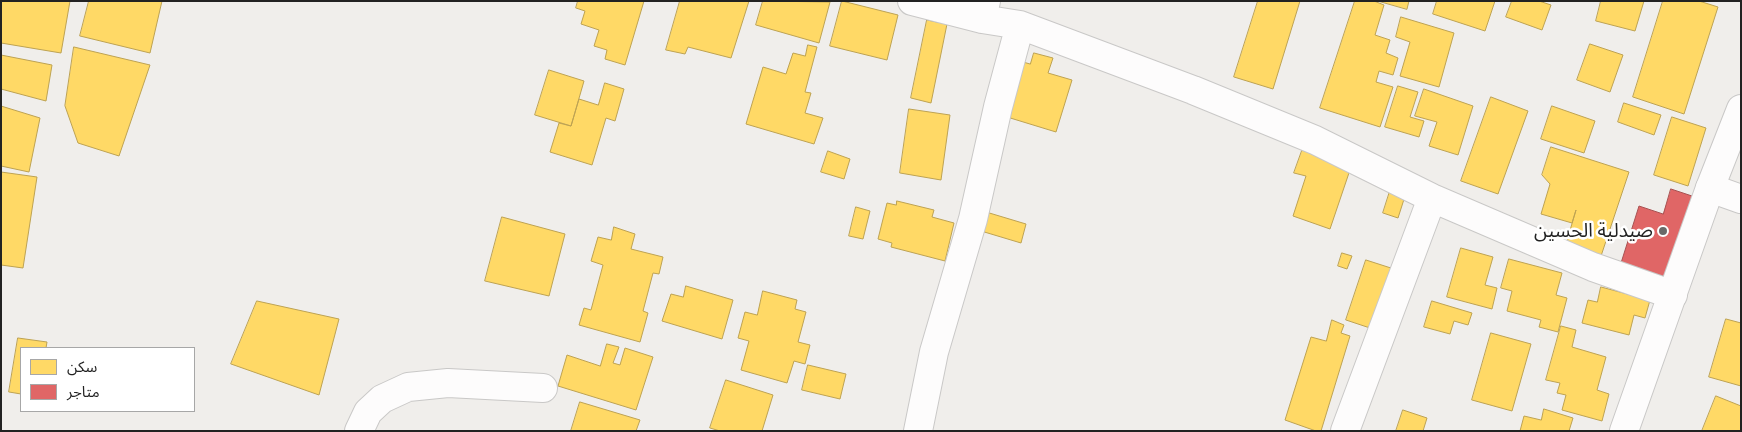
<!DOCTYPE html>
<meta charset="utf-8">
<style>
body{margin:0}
#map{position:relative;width:1742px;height:432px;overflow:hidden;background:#f0eeeb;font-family:Figtree,"Noto Sans Arabic",sans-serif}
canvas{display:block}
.frame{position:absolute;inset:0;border:2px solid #222;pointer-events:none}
.legend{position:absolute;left:20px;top:347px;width:175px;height:65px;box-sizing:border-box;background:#fff;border:1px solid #a7a7a7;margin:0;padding:6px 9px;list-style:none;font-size:15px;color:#222}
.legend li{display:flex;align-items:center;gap:10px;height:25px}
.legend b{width:25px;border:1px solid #a7a7a7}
</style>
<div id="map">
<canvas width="1742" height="432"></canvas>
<div class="frame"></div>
<ul class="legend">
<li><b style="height:14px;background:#ffd966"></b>سكن</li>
<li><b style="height:14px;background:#e06666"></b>متاجر</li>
</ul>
</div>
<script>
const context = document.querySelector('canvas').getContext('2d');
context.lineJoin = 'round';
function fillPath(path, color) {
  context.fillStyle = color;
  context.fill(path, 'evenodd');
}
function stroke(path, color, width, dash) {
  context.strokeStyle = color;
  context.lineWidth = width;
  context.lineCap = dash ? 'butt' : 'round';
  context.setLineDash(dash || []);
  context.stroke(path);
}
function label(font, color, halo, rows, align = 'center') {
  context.font = font + ' Figtree,"Noto Sans Arabic",sans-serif';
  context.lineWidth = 5;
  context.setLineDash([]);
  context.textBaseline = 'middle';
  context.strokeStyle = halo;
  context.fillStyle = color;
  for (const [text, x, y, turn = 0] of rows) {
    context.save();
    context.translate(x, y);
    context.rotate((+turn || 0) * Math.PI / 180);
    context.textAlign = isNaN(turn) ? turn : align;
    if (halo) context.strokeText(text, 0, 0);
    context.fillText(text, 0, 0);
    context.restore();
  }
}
const homes = new Path2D(`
 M1,1H70L61,53L1,43Z
 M89,1H162L150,53L80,36Z
 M578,1H644L625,65L605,59L607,50L594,46L599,30L581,24L585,11L576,8Z
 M680,1H749L731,58L688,47L685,54L666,50Z
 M763,1L830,2L819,43L756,25Z
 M842,1L898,15L887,60L830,46Z
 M1258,1H1300L1273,89L1234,77Z
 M1355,1H1374L1384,5L1375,35L1390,40L1386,53L1398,58L1393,75L1379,71L1376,82L1393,87L1380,127L1320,108Z
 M1378,1H1409L1407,9Z
 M1437,1H1495L1485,31L1433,14Z
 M1512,1H1539L1551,5L1542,30L1506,17Z
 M1601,1H1644L1635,31L1596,21Z
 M1663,1H1699L1718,7L1684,114L1633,97Z
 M1401,17L1454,33L1439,87L1400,76L1410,42L1396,37Z
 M927,20L947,24L931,103L911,98Z
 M1590,44L1623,55L1610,92L1577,80Z
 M808,45L817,47L805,92L811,93L805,113L823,118L814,144L746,124L763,67L786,74L793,53L805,56Z
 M74,47L150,65L119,156L78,143L65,106Z
 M1034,53L1053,58L1048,73L1072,80L1056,132L1007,117L1023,62L1030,64Z
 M1,55L52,65L46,101L1,89Z
 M549,70L584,81L571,126L535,115Z
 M605,83L624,89L615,121L606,118L592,165L550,152L559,123L571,126L579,99L598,105Z
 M1398,86L1418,92L1410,117L1424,121L1419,137L1385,127Z
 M1424,89L1473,106L1458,155L1429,146L1437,122L1415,116Z
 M1491,97L1528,111L1498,194L1461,181Z
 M1624,103L1661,115L1654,135L1618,122Z
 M1,106L40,118L29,172L1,166Z
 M1552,106L1595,121L1584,153L1541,139Z
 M909,109L950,115L941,180L900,173Z
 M1672,117L1706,128L1688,186L1654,175Z
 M1551,147L1629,172L1601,256L1566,244L1576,210L1572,223L1541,214L1550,184L1542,175Z
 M1303,148L1352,164L1330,229L1293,216L1306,176L1294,173Z
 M828,151L850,159L844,179L821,172Z
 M1,172L37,177L23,268L1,265Z
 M1391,188L1406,193L1398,218L1383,213Z
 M897,201L934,210L932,217L954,223L945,261L891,247L892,243L878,239L887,203L896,205Z
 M856,207L870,211L863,239L849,236Z
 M986,212L1026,224L1021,243L981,231Z
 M502,217L565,234L549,296L485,281Z
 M614,227L635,234L631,249L663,257L659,274L653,273L643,311L648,313L640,342L579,325L584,308L591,310L603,265L591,261L598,237L611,240Z
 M1461,248L1493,257L1485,285L1497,288L1492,309L1447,297Z
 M1342,253L1352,256L1347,269L1338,266Z
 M1509,259L1562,273L1556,295L1567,298L1558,332L1539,327L1541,320L1507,311L1512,291L1501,288Z
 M1366,260L1394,269L1373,329L1346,320Z
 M686,286L733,300L722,339L662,321L671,294L683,297Z
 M1601,287L1650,300L1645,318L1634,315L1629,335L1582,323L1588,300L1597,302Z
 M763,291L797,300L795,309L806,312L798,342L810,345L805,364L794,361L787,383L741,370L749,341L738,338L745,312L757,315Z
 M257,301L339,319L319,395L231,364Z
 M1432,301L1472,313L1468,325L1454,321L1450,334L1424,327Z
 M1726,319L1741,323V386L1709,377Z
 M1332,320L1344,325L1341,333L1350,336L1321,431H1316L1285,420L1311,337L1326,341Z
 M1561,326L1576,330L1572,347L1606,357L1597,390L1609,394L1602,421L1562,410L1566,395L1557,393L1560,383L1546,380Z
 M1491,333L1531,344L1512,411L1472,400Z
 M18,338L47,342L46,348H21V394L9,392Z
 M607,344L619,347L613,363L620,365L625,348L653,357L636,410L558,386L567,355L600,366Z
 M808,365L846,374L840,399L802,390Z
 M726,380L773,395L762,431H720L710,428Z
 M1716,396L1741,406V431H1702Z
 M580,402L640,420L636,431H571Z
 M1544,409L1573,418L1569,431H1520L1524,416L1541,420Z
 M1403,410L1427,418L1423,431H1396Z`);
const shops = new Path2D(`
 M1671,189L1701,199L1675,280L1621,263L1639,206L1663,214Z`);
const minor = new Path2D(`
 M912,1L982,19
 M986,1L982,19L1020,25L1193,90L1315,140L1432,198L1593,267L1673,295
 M1710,188L1741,199
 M359,431L368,412L382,399L408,387L448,383L543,388
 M918,431L934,352L973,219L998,107L1020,25
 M1345,431L1432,198`);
const tertiary = new Path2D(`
 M1624,431L1710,188L1741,109`);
const markers = [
 [1663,231,5,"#6a6968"]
];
const poiNames = [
 ["صيدلية الحسين",1653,231]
];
fillPath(homes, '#ffd966');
stroke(homes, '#bda252', 1);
fillPath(shops, '#e06666');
stroke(shops, '#a75252', 1);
stroke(minor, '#c9c8c7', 30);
stroke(tertiary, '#c9c8c7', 30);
stroke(minor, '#fdfcfc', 28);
stroke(tertiary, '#fdfcfc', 28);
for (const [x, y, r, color] of markers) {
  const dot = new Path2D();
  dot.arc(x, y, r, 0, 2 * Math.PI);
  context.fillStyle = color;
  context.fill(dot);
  stroke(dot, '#fff', 2);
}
label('19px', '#222', '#fff', poiNames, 'right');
</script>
